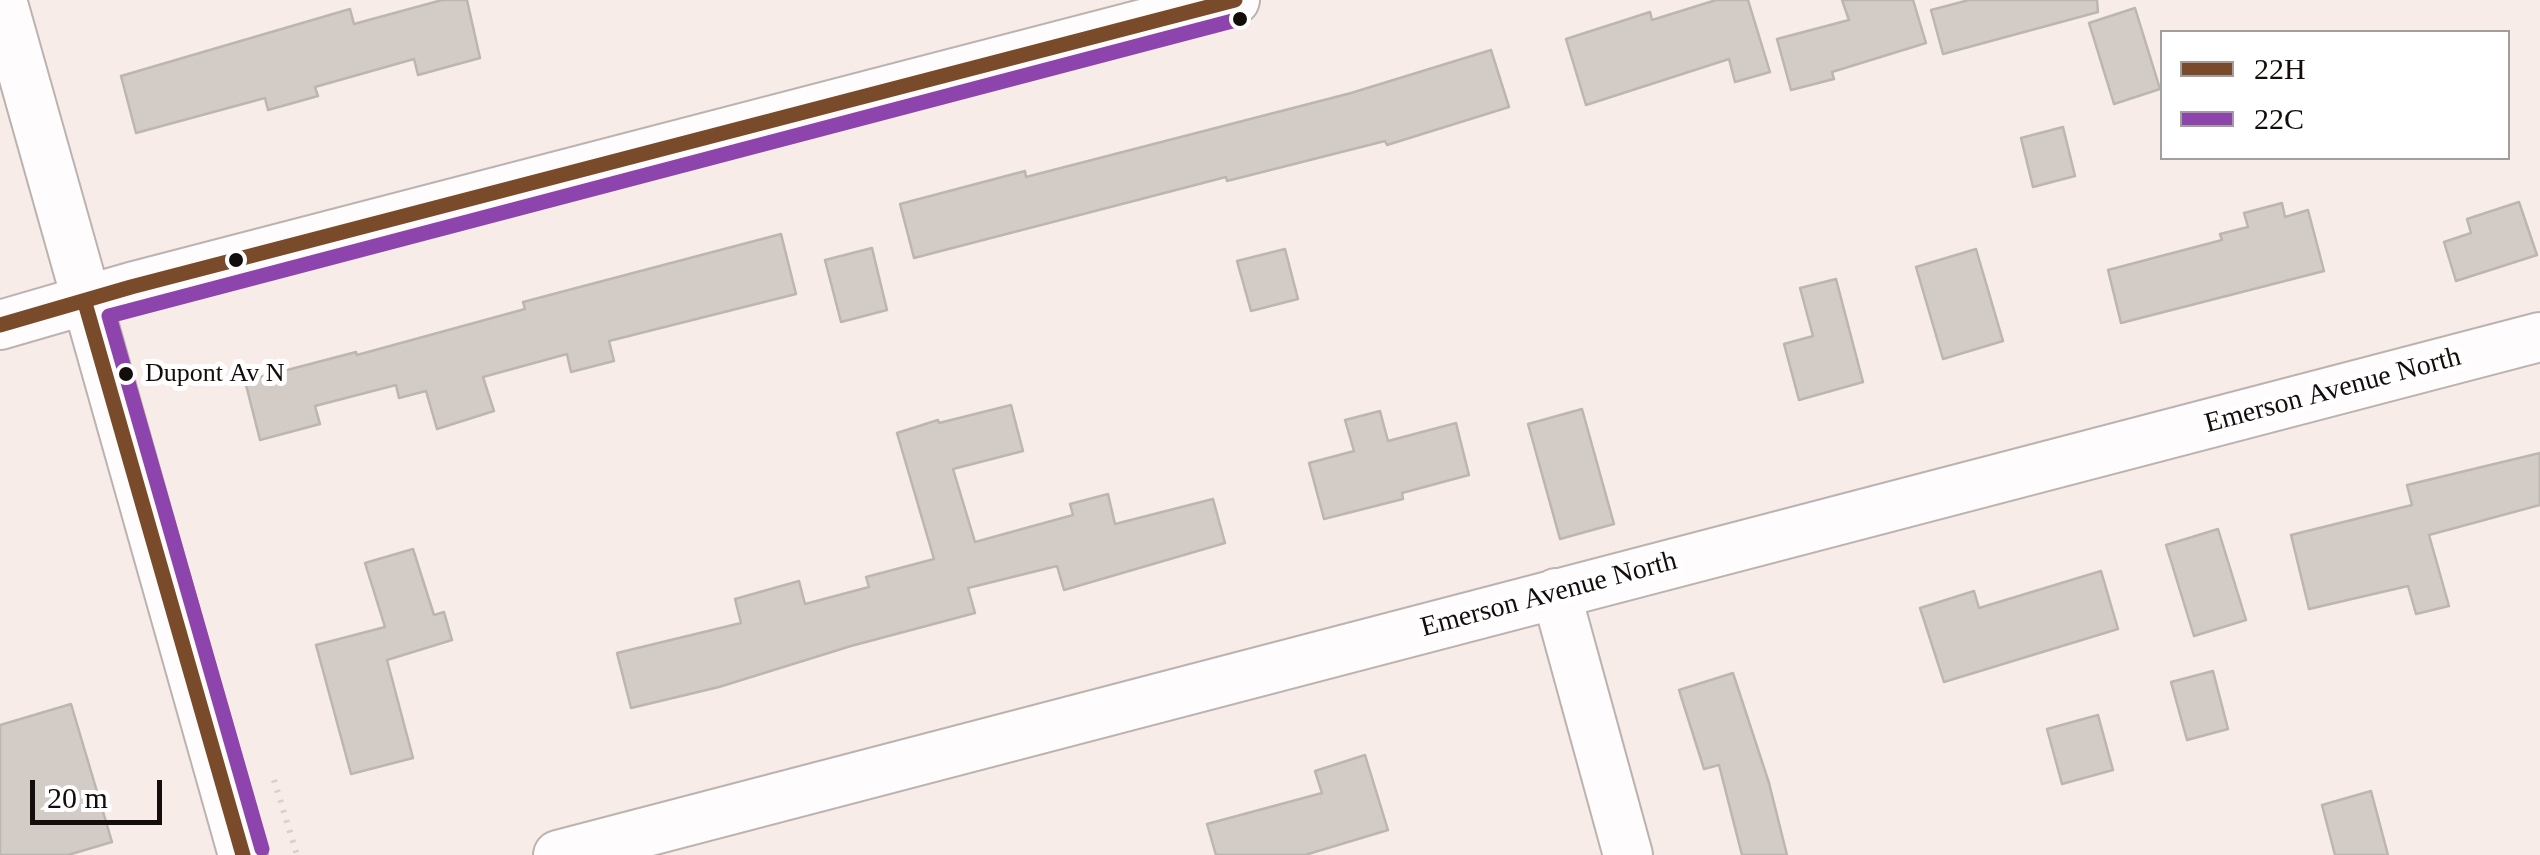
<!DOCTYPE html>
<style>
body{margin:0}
#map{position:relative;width:2540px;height:855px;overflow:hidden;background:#f7ece8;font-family:Georgia,serif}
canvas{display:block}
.legend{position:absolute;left:2160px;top:30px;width:350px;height:130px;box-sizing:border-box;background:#fff;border:2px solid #a19e9d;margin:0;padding:12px 18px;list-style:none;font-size:30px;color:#130d0b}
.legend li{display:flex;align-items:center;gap:20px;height:50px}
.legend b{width:50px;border:2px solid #a19e9d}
.scale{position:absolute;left:30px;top:780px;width:132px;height:45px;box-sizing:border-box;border:5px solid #130d0b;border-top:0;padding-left:12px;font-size:30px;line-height:35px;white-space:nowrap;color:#130d0b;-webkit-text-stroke:8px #fff;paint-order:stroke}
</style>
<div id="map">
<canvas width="2540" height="855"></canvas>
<ul class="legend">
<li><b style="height:12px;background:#7a4b2a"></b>22H</li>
<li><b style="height:12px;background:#8e44ad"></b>22C</li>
</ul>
<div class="scale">20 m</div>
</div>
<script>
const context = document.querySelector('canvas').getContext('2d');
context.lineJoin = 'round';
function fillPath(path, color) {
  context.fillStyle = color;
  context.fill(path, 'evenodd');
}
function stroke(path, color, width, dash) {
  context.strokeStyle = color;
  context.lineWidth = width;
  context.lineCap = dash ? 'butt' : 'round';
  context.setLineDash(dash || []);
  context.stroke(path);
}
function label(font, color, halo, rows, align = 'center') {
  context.font = font + ' Georgia,serif';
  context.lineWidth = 10;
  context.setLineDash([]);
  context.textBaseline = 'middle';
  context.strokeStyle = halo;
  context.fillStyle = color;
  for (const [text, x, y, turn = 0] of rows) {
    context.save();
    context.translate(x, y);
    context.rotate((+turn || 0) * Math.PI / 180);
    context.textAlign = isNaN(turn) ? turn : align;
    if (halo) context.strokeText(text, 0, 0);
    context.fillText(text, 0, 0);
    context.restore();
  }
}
const building = new Path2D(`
 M442,0H467L480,58L418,75L414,59L315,87L318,96L268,110L265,98L136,133L121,76L350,9L354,24Z
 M1716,0H1748L1770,72L1735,82L1729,59L1586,105L1566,39L1650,12L1652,20Z
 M1842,0H1913L1926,43L1832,72L1834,79L1791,90L1777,39L1849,20Z
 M1969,0H2097L2098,12L1943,54L1931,10Z
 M2135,8L2160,89L2114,104L2089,23Z
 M1491,50L1509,107L1387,145L1385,141L1227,181L1226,177L914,258L900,204L1025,171L1026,177L1351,93Z
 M2063,127L2075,176L2033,187L2021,138Z
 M2519,202L2537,255L2456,281L2444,242L2471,233L2467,219Z
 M2282,203L2285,217L2308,210L2324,271L2121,323L2108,270L2222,240L2220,234L2248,227L2244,213Z
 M781,234L796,294L609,341L614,361L571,372L567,354L483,377L494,411L437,429L426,391L399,398L396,385L315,406L320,424L260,440L245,381L356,352L357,355L525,309L523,302Z
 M872,248L887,310L841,322L825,260Z
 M1285,249L1298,299L1251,311L1237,261Z
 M1976,249L2003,341L1943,359L1916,267Z
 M1836,279L1863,382L1799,400L1784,344L1813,336L1800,288Z
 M1011,405L1023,451L953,469L975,542L1073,515L1070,504L1108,494L1115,524L1213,499L1225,543L1064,590L1057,566L968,588L975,613L851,646L719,687L631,708L617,653L741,623L735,599L799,581L805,604L869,587L866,577L934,559L897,433L938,420L939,423Z
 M1582,409L1614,524L1560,539L1528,424Z
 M1380,411L1388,441L1456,423L1469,475L1402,493L1403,499L1324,519L1309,463L1354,451L1345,420Z
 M2540,453V505L2429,535L2449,606L2416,614L2408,586L2309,609L2291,535L2412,505L2407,485Z
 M2218,529L2246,620L2194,636L2166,545Z
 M413,549L434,615L444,612L452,640L387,660L413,758L351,774L316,645L385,627L365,563Z
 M2101,571L2118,629L1944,682L1920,608L1974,591L1979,608Z
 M2213,671L2228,729L2187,740L2171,682Z
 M1733,673L1769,783L1787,855H1742L1719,765L1704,769L1679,690Z
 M71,704L112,842L68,855H0V725Z
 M2098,715L2113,770L2062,784L2047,729Z
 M1365,755L1388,830L1305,855H1216L1207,824L1322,793L1315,771Z
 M2371,791L2388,855H2335L2322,805Z`);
const path = new Path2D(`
 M274,780L297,855`);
const minor = new Path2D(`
 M2,0L243,855
 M0,325L131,287L1235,0
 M1556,593L1628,855
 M558,855L2540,337`);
const bus1 = new Path2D(`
 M85,303L243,855
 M0,325L131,287L1235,0`);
const bus2 = new Path2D(`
 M262,849L109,316L1240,19`);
const markers = [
 [1240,19,9,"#130d0b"],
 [236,260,9,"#130d0b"],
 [126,374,9,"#130d0b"]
];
const busNames = [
 ["Dupont Av N",145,374]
];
const streetNames = [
 ["Emerson Avenue North",2333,391,-15],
 ["Emerson Avenue North",1549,595,-15]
];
fillPath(building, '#d2cbc6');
stroke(building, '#bcb6b1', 2.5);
stroke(minor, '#bbb3af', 52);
stroke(path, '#d4d1cf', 6, [2.5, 8]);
stroke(minor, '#fefcfc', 48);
stroke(bus1, '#7a4b2a', 15);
stroke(bus2, '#8e44ad', 15);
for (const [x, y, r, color] of markers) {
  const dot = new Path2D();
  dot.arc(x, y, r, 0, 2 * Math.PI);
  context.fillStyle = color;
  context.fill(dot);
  stroke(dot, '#fff', 4);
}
label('26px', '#130d0b', '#fff', busNames, 'left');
label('28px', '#130d0b', '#fff', streetNames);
</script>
